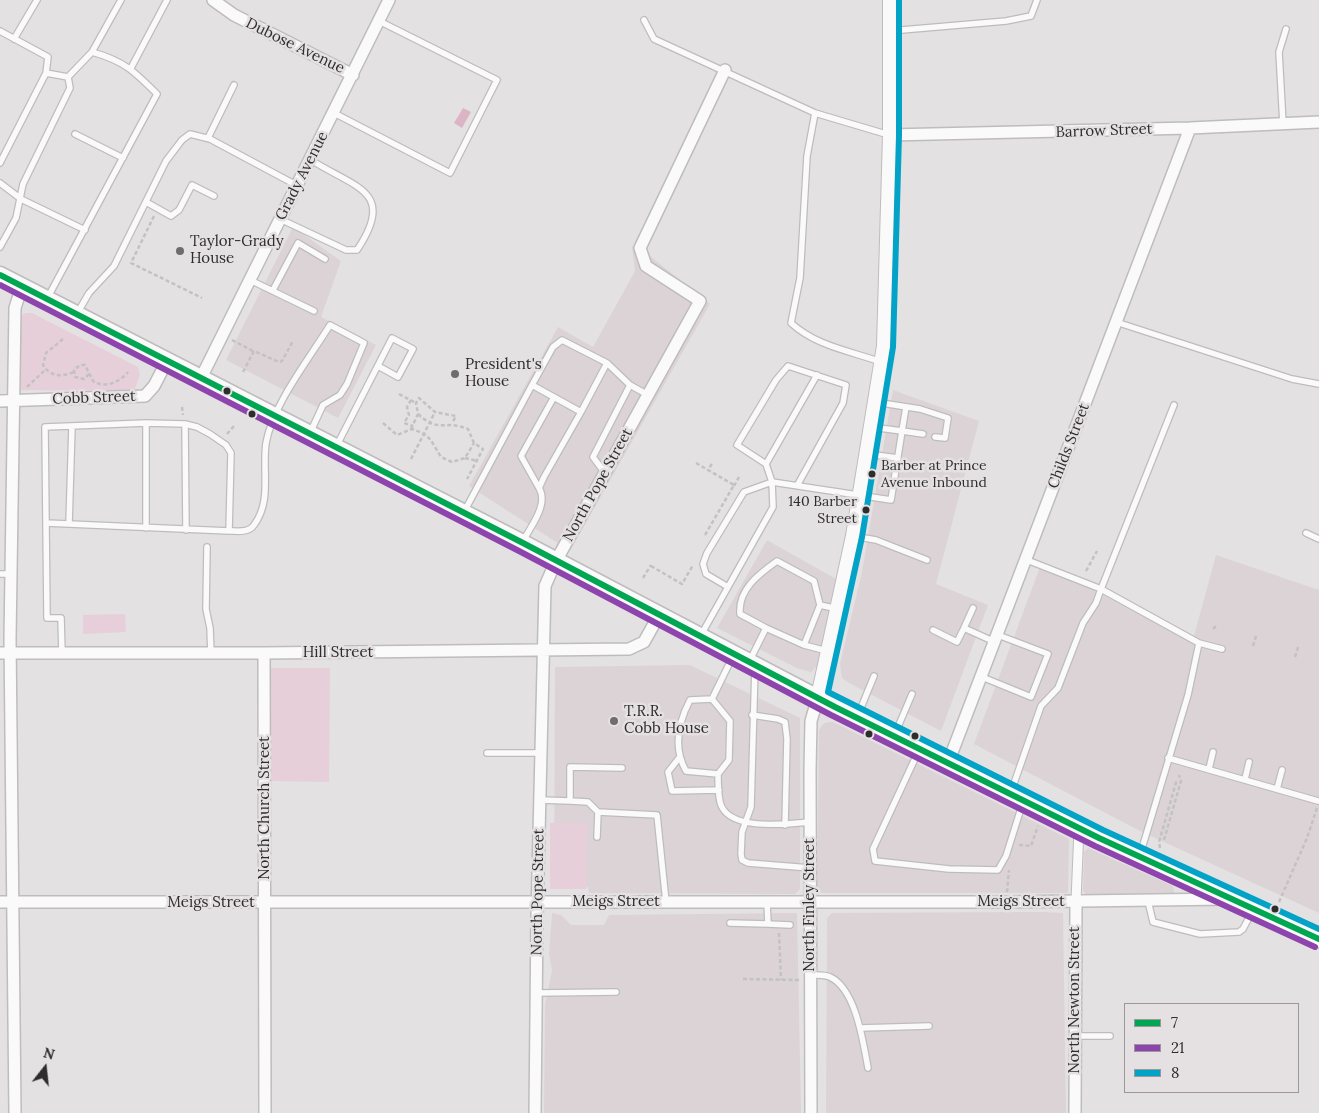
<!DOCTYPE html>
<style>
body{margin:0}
#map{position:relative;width:1319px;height:1113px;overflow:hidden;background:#e4e1e2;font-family:Lora,serif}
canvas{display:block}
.legend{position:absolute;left:1124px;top:1003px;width:175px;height:90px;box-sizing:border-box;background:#e5e0e2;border:1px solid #9c989a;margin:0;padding:6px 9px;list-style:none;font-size:15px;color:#2e2d2d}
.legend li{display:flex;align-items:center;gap:10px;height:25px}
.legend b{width:25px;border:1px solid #9c989a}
.north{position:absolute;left:20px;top:1043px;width:50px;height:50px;-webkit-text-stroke:4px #e5e0e2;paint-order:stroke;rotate:16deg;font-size:14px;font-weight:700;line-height:20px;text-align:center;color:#2e2d2d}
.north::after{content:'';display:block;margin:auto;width:18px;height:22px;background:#2e2d2d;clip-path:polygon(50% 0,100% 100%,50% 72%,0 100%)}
</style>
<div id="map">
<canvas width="1319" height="1113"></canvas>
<ul class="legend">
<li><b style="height:6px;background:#00a651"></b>7</li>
<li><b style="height:6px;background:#8e44ad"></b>21</li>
<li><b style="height:6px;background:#02a3c6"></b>8</li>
</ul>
<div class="north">N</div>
</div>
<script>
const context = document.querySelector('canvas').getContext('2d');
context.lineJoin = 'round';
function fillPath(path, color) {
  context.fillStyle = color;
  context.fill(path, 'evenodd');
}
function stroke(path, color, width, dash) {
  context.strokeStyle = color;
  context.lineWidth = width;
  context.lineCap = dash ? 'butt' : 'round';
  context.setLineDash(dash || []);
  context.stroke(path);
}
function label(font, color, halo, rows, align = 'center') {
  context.font = font + ' Lora,serif';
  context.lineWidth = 5;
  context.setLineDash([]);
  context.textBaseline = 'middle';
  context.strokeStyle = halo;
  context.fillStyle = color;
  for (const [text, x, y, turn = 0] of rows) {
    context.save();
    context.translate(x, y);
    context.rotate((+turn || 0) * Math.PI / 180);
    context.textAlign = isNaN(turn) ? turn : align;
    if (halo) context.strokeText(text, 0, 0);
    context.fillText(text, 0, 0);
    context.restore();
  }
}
const built = new Path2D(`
 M293,227L341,261L321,317L376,345L338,418L226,360Z
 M632,246L650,256L710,304L570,551L469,486L558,327L593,347L635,271Z
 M893,390L979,421L936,584L988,605L941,731L849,683L842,678L840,664L862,572Z
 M767,540L836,579L817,666L811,672L799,669L717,628Z
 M1216,555L1319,590V913L1140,831L974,744L1040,567L1081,583L1192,643Z
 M690,665L800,718V889L795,894L589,893L588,887L554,889L555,667Z
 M828,722H833L1069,839L1068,893H821L817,888L819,730L823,724Z
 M1088,848L1173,886L1174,893L1171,895H1087L1083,891L1084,852Z
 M1042,912L1063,913L1066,1113H826L827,927V918L832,913Z
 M552,913L561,915L571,925H604L609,915L797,913L801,1113H544L545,1005L552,970L549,954Z`);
const green = new Path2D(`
 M26,313H32L138,367L140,375L134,391L21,390L20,321L22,315Z
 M125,614L126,632L83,634V615Z
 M270,668H330L329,782L270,781Z
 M550,823H587L586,889H550Z`);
const water = new Path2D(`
 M463,108L471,112L462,128L454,123Z`);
const path = new Path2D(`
 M154,216L131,263L202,298
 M63,339L46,353L43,365C50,377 62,377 74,372
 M232,340L253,351
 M243,372L254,351L279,362L282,361L293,341
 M89,374L84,379L75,377L74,370L80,365H85L93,381C105,389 120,382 128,372
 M27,387L46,369
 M399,394L416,403
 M411,400L407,407L409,415L404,423L413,426
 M182,407L183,415
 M418,414C440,434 443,419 468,429L474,443L483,449L467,479
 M383,423L397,435L412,429C432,436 430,440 441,457L452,462L465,458L474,443
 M411,429L418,414L416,403L419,398L435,412L456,416L452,423
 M227,434L234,426
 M465,458L477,461
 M411,459L435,412
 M696,463L708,470
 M734,486L739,477
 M705,535L734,485L708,470L713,462
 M651,566L682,584L693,565
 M1086,571L1097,551
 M643,578L651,565
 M1213,629L1216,626
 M1253,646L1256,636
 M1295,657L1298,647
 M1164,840L1181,781L1179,775
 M1019,845L1031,846L1038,826
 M1160,848L1159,842L1177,779
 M1007,892L1009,870
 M1279,902L1307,838L1317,808
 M779,933L781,980
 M743,979L799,980`);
const service = new Path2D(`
 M644,20L654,39L815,113L807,156L800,278L791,323C816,346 850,351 881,362
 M0,31L48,57L46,73L0,163
 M890,31L1006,21L1031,16L1037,0
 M14,39L37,0
 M92,52L121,0
 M131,68L167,0
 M46,73L68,77L92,52C124,61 134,71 157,94L48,297
 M334,113L450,173L497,80L379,21
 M815,113L889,135
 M1283,124L1279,52L1286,29
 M75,134L123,158
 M208,138L234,85
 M0,183L21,199L85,230
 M146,202L171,216L179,210L192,185L214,196
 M280,219L346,250H357C397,191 355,188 311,160
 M0,247L16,218L23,184L70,88L68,77
 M250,280L314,311
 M273,290L298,243L325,259
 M78,312L89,293L114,266L166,161L182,140L190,134L210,139L298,186
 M1116,322L1292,379L1319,384
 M532,385L553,347L562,340L607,363L630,385L648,395
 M875,402L920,409L948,418L945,438L935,437
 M581,412L607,363
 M185,424L186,530
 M871,427L902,431L906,407
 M337,445L392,338L413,349L398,377L378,366
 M867,454L898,458
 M766,464L817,375
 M605,473L593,457L630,385
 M539,488L521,456L554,397
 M464,512L532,385L581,412L544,477L539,488C549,504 531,526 523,541
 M46,523L229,531
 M69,524L72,426
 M146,528V423
 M1306,533L1319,539
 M853,536L876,540L927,560
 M207,547L206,609L210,628L211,653
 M1027,560L1101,589L1174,405
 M0,574H11
 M728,587L706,574L703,564L707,553L744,492L772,482L891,500L902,431L923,434
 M973,608L964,628L995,642
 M766,628L804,645L827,651
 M933,630L957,642L964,628
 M701,635L773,507L772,482L766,464L737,445L776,380L788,366L846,385L843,403L798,484
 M1199,643L1222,649
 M804,645L820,605
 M62,654L61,618H47L45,427L146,423L185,424L197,427L210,434L226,445L231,453L229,531C237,531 249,533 254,525C272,501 262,471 266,443C273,404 309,359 330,325L364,343L347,384L340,395L323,405L310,433
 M750,660L766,628L740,614C738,589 759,574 777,561L814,581L820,605L838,609
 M755,667L751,807L742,832L741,854L742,860L748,863L810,868
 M982,677L1031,697L1048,654L998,635
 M712,699L730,721L729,760L718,774L686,771C673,748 678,723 690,700Z
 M712,699L733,656
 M752,715L778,719L785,722L787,739L785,825
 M858,715L874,676
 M895,734L912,694
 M919,750L873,849L875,861L949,869L998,870L1006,856L1023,802
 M487,753H541
 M679,758L668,772L672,791L719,790
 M1168,758L1318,801
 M1209,769L1213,752
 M718,774C718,783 718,793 720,802C727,832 787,824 810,822
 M1245,779L1249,762
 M1277,789L1282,770
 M1011,792L1041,706L1058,688L1083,623L1096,603L1101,589L1199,643L1188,695L1140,855
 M540,800L570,801
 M598,812L588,802L570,801V767L622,768
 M597,837L598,812L657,815L666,902
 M1148,901L1153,922L1200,934L1239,932L1243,929L1253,910
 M730,923L768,924L767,902
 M768,924L790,925
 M810,975C816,975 824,974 830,977C856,989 863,1042 868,1068
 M537,993L616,992
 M860,1028L929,1026
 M1075,1036H1110`);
const pedestrian = new Path2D(`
 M1076,901L1079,828`);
const minor = new Path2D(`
 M213,0L234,15L353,75
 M890,135L1190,128L1319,122
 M201,378L389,0
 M0,401L145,396L154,386L167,361
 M0,653H264L629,649L644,642L659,615
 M264,653L265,1113
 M948,763L1190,128
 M0,902H1006L1228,899
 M15,1113L10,639L15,308L22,286
 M535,1113L537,916L545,586L556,561L700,301L646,266L640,248L725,70
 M811,1113L810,770L811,721L818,697
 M1075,1113L1076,901`);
const tertiary = new Path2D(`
 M818,697L853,536L884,346L890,135V0`);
const secondary = new Path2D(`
 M0,275L523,543L835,707L1099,838L1319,939`);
const bus1 = new Path2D(`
 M0,275L523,543L835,707L1099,838L1319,939`);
const bus2 = new Path2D(`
 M0,285L519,551L831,715L1095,846L1315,947`);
const bus3 = new Path2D(`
 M899,0V135L893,347L862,537L828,692L1103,830L1319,929`);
const markers = [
 [180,251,5,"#6e6c6c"],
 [455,374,5,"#6e6c6c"],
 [227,391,4.5,"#2e2d2d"],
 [252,414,4.5,"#2e2d2d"],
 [872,474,4.5,"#2e2d2d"],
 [866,510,4.5,"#2e2d2d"],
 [614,721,5,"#6e6c6c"],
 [869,734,4.5,"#2e2d2d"],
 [915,736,4.5,"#2e2d2d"],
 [1275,909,4.5,"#2e2d2d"]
];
const busNames = [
 ["Barber at Prince",881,466],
 ["Avenue Inbound",881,483],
 ["140 Barber",857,502,"right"],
 ["Street",857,519,"right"]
];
const streetNames = [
 ["Dubose Avenue",295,46,26],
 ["Barrow Street",1104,131,-2],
 ["Grady Avenue",302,176,-63],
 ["Cobb Street",94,398,-2],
 ["Childs Street",1069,446,-69],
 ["North Pope Street",598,485,-61],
 ["Hill Street",338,653],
 ["North Church Street",265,808,-90],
 ["North Pope Street",538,892,-89],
 ["Meigs Street",616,902],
 ["Meigs Street",1021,902],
 ["Meigs Street",211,903],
 ["North Finley Street",810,905,-90],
 ["North Newton Street",1075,1000,-90]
];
const poiNames = [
 ["Taylor-Grady",190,242],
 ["House",190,259],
 ["President's",465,365],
 ["House",465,382],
 ["T.R.R.",624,712],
 ["Cobb House",624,729]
];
fillPath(built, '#dcd3d7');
fillPath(green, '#e7cfd9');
fillPath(water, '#dcb5c5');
stroke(service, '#bebcbc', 8);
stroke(pedestrian, '#bebcbc', 11);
stroke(minor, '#bebcbc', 14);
stroke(tertiary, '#bebcbc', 16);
stroke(secondary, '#bebcbc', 19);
stroke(path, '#c3c2c3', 2.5, [4, 2.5]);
stroke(service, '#fbfafb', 5.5);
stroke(pedestrian, '#fbfafb', 9);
stroke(minor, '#fbfafb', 11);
stroke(tertiary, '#fbfafb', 14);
stroke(secondary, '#fbfafb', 16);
stroke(bus1, '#00a651', 6);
stroke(bus2, '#8e44ad', 6);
stroke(bus3, '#02a3c6', 6);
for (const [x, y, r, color] of markers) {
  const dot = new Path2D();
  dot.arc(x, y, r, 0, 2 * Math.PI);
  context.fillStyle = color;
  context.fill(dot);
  stroke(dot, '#e5e0e2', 2);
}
label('14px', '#2e2d2d', '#e5e0e2', busNames, 'left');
label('15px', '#2e2d2d', '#e5e0e2', streetNames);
label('15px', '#2e2d2d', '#e5e0e2', poiNames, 'left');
</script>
